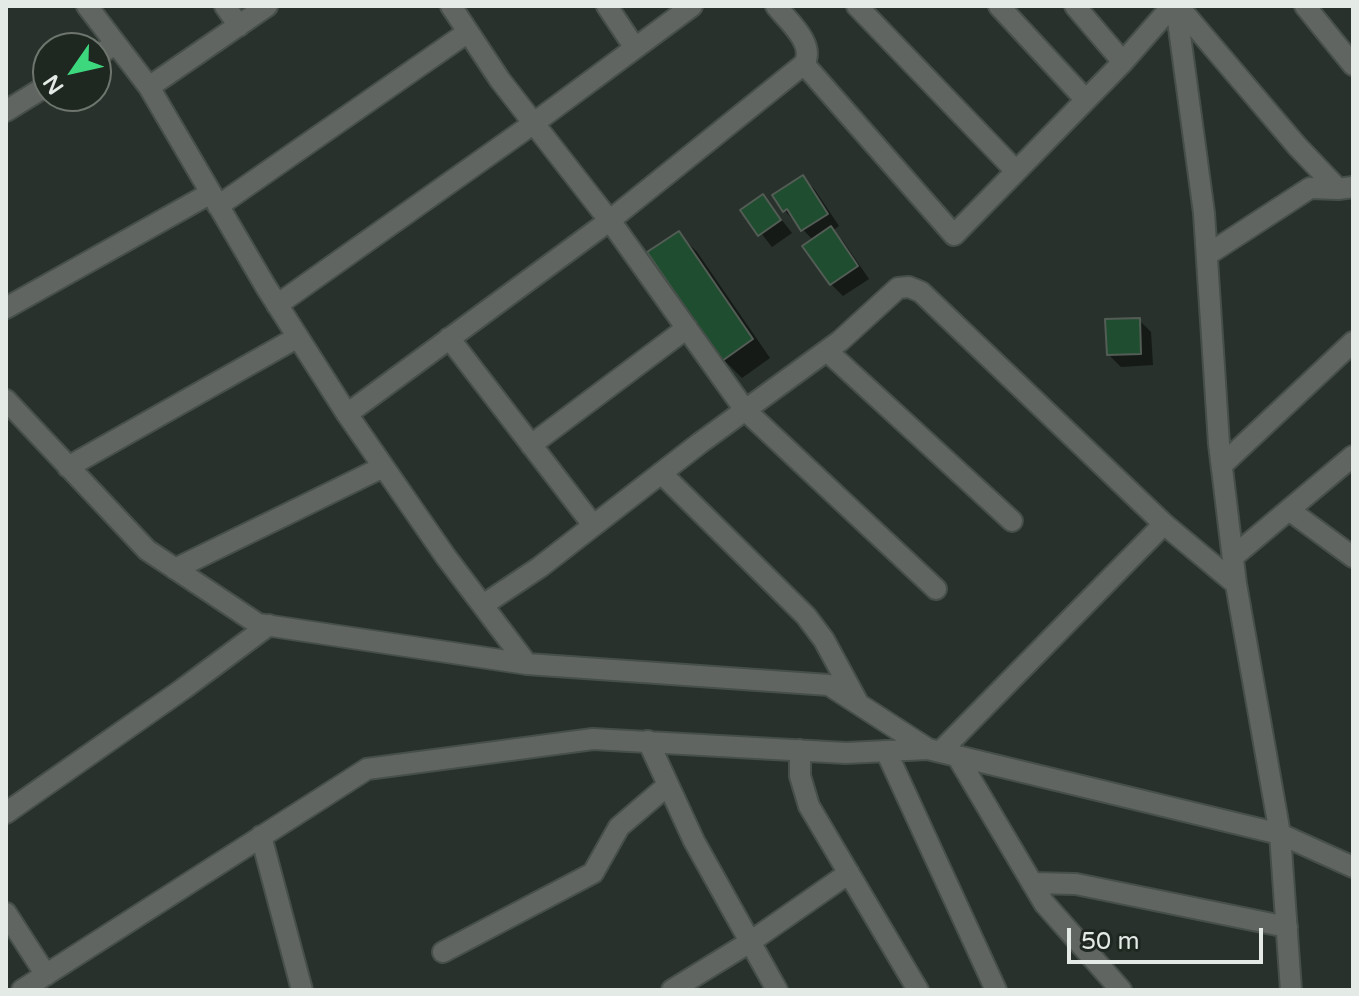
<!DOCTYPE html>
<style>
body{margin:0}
#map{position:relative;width:1359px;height:996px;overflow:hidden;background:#28312b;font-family:"Varela Round",sans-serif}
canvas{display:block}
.frame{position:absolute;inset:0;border:8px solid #e4eae5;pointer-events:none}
.north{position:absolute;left:32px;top:32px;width:80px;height:80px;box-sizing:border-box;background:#1f2721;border:2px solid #6e756f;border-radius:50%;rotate:236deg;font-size:22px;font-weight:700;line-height:32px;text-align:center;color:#e4eae5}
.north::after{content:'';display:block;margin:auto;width:28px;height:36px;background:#3dd77e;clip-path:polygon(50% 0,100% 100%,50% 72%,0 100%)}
.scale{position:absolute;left:1067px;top:928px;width:196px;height:36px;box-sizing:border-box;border:4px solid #e4eae5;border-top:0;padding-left:10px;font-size:24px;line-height:28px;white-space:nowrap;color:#e4eae5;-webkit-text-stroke:6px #1f2721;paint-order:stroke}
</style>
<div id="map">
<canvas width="1359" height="996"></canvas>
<div class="frame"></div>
<div class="north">N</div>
<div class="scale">50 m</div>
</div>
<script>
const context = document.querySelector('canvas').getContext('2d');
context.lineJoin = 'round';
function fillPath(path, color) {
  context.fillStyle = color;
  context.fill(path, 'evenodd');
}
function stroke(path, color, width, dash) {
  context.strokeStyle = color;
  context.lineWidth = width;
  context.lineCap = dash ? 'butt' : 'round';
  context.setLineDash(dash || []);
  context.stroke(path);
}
const shadow = new Path2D(`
 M803,177L815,190L839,226L832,231L843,241L869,279L843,296L831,284L814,241L784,210Z
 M763,196L792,233L772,247L743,210Z
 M678,233L697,252L770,358L742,378L723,359Z
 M1139,320L1151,332L1153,365L1121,367L1109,355Z`);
const building = new Path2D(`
 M803,175L828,214L801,231L787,209L783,212L772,195Z
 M763,194L781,220L758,236L740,210Z
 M831,226L858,266L830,285L802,246Z
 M679,231L753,339L722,361L647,252Z
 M1140,318L1141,354L1107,355L1105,319Z`);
const minor = new Path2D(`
 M87,6L149,87L266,287L347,414L446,557L527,664
 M225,6L239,26
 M451,6L500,80L616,229L745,410L936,589
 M607,6L635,48
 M857,6L1016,171
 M999,6L1086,100
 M1075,6L1123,62
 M1176,6L1204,213L1219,444L1236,584L1280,834L1291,990
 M1178,6L1297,146L1338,189
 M1305,6L1353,65
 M96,56L116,44
 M804,64L954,235L1123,62L1172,6
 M149,87L267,6
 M6,111L48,85
 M218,206L468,32
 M1207,255L1310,188L1338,189L1353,187
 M277,305L534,123L692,6
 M6,308L211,193
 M449,338L593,525
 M827,351L1012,521
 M6,400L147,550L258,624L527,664L829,685L928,749
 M347,414L609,221L804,64C816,44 788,21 776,6
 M531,445L687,328
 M1222,465L1353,342
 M68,467L298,337
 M661,473L806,616L824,640L857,701
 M1289,510L1353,557
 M1234,556L1353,456
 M175,569L383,467
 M483,605L540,567L700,443L840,341L898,288L909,287L921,292L1164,524L1236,584
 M648,741L694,841L777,990
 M800,750V776L809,806L918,990
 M886,751L996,990
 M940,752L1164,524
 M957,756L1044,903L1121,990
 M6,813L183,689L269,625
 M261,836L302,990
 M1032,883L1076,884L1287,927
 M6,913L46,975
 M443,952L593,873L619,827L668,785
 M22,990L367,769L593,739L846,753L928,749L1280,834L1353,867
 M672,990L750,942L849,873`);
fillPath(shadow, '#0007');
fillPath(building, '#1f4d2f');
stroke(building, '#535d56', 2);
stroke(minor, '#464f49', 24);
stroke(minor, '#616562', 20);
</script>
